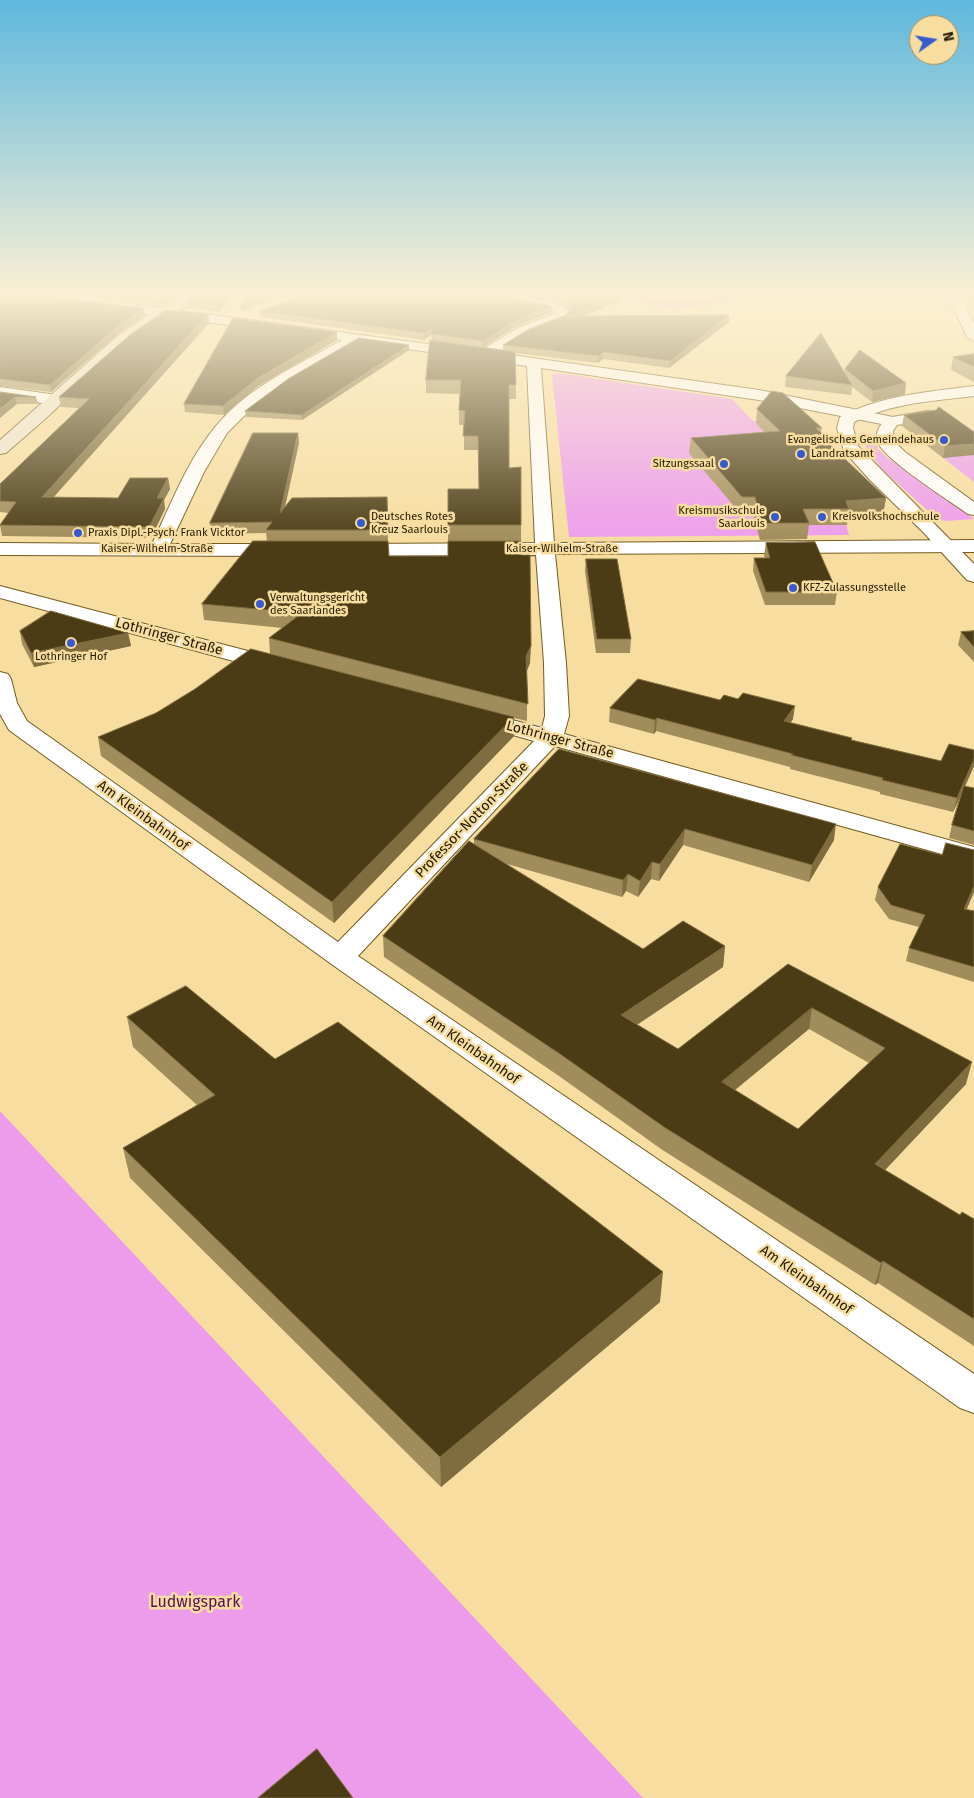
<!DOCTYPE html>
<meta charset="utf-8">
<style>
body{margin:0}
#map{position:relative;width:974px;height:1798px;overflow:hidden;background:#f7dda0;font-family:"Fira Sans",sans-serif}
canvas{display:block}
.north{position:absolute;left:909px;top:15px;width:50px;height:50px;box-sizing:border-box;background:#f7dda0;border:1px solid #a28f61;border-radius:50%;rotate:77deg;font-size:14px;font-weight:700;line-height:20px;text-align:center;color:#231902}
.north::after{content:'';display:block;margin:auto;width:18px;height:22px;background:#395acc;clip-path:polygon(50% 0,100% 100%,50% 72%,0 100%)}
</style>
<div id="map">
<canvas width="974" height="1798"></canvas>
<div class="north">N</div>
</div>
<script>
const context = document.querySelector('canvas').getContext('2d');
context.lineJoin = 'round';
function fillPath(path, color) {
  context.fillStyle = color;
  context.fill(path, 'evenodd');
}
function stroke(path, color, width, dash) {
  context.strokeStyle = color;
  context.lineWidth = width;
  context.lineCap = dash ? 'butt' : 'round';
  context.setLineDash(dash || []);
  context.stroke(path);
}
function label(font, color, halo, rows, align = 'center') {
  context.font = font + ' "Fira Sans",sans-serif';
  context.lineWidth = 5;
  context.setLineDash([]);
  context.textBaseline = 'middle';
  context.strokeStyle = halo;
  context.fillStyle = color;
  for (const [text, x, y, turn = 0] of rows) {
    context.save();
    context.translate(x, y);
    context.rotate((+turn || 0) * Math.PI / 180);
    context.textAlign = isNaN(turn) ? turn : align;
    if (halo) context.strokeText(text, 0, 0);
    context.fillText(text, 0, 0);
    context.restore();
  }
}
const green = new Path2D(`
 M559,373L732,399L753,421L793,418L857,488L883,514L844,517L849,535L569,537L552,375Z
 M974,430V482L914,435Z
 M863,434H871L878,449L889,459L934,487L974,519L945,521L936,518L885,472L867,451Z
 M0,1111L643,1798H0Z`);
const forest = new Path2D(`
 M597,293H719L741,299L677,310Z`);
const minor = new Path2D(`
 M87,293H106L105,296L73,306L66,302L68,299Z
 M480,293H506L561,304L571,313L565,320L528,334L497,353L759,390L898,418L900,421L898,424L892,426L759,400L541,368L554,543L974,540V552L555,554L566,663L569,716L564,734L974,847V863L555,746L358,956L974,1374V1413L960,1408L330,963L9,730L0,714V672L8,674L11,679L17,703L27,721L338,942L534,741L471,723L467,718L471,713L479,711L542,728L545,716L544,663L536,555L351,556L344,554L341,550L344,546L351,544L535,543L527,366L358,342L280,388L243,417L227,433L204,472L170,544H283L290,546L293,550L290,554L283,556L0,555V543L152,544C171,504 187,461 216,426C248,387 298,365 342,340L108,309L101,305L103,302L108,301L480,351L518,328L556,313L552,310L481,296Z
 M947,293H959L974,323V341L967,337Z
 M0,387L57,395L62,397L65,400L62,403L57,405L0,397Z
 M0,586L286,661L289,666L286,671L278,673L0,598Z`);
const tertiary = new Path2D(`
 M974,386V396C933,401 891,403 854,422L853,428L858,446L974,564V582L967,580L924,533L870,480L844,451L837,428L840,417C882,395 928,392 974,386Z
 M928,411L934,413L936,416L934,419L897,425L893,431L894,441L905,452L974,502V515L968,514C950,501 883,459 878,442C874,432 881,425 886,418Z`);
const secondary = new Path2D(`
 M193,293H211L210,296C144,323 114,356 63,402C45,420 25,436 6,453L0,454V440L120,334L156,310Z`);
const wall = new Path2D(`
 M0,293L145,315L119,333L51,392L0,386Z
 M60,293H188L162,305Z
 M206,293H236L219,312L187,308L186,302Z
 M515,293H619L622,294L621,300L585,316L729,322L669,368L603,359L598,363L515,353L516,399H509V468L521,467V541H448V525L479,489L478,450H464V425H459V410L460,394L426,393V380L432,340L431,335L424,340L261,317L260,311L552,306V312L517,326L483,347L503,350V345L566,315L570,310L565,306L555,301Z
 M966,293H974V306Z
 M208,314L209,323L53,497L118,498L168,478L170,489L164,500L165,509L151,538L2,536L0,525L9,513L0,512V484L79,408L61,407L59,397Z
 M337,332V340L258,386L224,415L185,412L184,404Z
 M409,350L302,420L246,417L245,411Z
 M974,354V382L951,370L953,357Z
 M845,369L905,394L872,402L852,387L851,395L785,387L786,376L844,372Z
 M0,392L36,397L38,404H17Z
 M757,409L822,428L821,432L827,438L826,441L886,498L883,514L848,517L847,525H809L807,539L760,540L753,513H740L689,453L691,438L764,432L756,423Z
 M904,415L974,432L943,458L902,426Z
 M298,433L299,443L285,507L387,497L388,541H267L266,533L211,534L210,523Z
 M766,543L837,592L835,605H765L753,571L754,558H765L764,555Z
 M521,555L530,663L527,671V721L514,718V736L334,923L101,756L98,737L156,713L270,654L269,638L282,628L204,620L202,604L389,556H448Z
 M586,559L631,639L630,653H596L585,571Z
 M20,631L128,633L131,646L34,667L22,644Z
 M974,631V662L958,645L961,632Z
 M610,708L793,719L790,723L852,740L941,761L974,750V766L965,787L974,788V845L949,838L952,825L963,792L953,812L880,794V792L790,769V767L656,731L654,734L609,722Z
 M559,749L834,840L809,882L683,845L659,881L651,879L638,897L626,891L622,897L507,864L643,949L725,946L723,967L637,1025L678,1049L788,964L966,1084L885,1170L960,1215L974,1219V1346L878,1283L875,1285L661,1149L559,1076L384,957L383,936L474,844V839ZM809,1029L869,1063L798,1129L735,1090Z
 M974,850V892L966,909L974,911V982L906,961L909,948L919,927L889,919L875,900L878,887L942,855Z
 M127,1017L275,1059L660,1302L441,1487L130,1178L123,1148L197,1105L133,1047Z`);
const shadedWall = new Path2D(`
 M174,293H188L162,305L161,299Z
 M229,293H236L219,312L218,306Z
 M273,293H291L241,311V305Z
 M622,294L621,300L570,322V316Z
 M552,306V312L517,326L482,348V341L517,320Z
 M144,308L145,315L119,333L51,392L50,385L118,326Z
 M208,314L209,323L44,508L42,497Z
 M729,315V322L669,368L670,361Z
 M432,328L431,335L424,340V333Z
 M337,332V340L258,386L224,415L223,406L258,378Z
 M409,345V350L302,420V415Z
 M603,352V359L598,363L599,356Z
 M906,383L905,394L872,402L873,391Z
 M15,397L17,404L0,418V409Z
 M298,433L299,443L281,524L280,513Z
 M974,444V455L943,458L945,446Z
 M168,478L170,489L164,500L165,509L151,538L149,527L157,498Z
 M886,498L883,514L848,517L849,509L846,501Z
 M128,633L131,646L34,667L31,653Z
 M531,646L530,663L526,673V656Z
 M795,706L793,719L782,735L784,721Z
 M514,717V736L334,923L332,902Z
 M657,718L656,731L654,734L655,720Z
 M974,759V766L953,812L957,798Z
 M836,824L834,840L809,882L812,865Z
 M685,829L683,845L659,881L660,864Z
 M652,862L651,879L638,897L640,881Z
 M628,874L626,891L622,897L623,880Z
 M974,886V892L961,923L964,909Z
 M725,946L723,967L620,1036L621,1015Z
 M812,1008L809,1029L719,1103L722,1082Z
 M972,1062L966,1084L870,1186L875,1164Z
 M883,1261L878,1283L875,1285L881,1263Z
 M663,1272L660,1302L441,1487L440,1457Z`);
const building = new Path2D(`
 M0,293H15L144,308L118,326L50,385L0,379Z
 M112,293H174L161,299Z
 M206,293H229L218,306L186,302Z
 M247,293H273L241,305Z
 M309,293H489L552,306L517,320L482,341L431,334L432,328L424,333L260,311Z
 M548,293L622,294L570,316L729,315L670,361L603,352L599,356L503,345L529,329L566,315L573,306L566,299L555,294Z
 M166,310L208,314L42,497L118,498L130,478H168L157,498H164L149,527L0,525L16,502L0,501V484L89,399L59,397L131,334Z
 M233,318L337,332L258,378L223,406L184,404Z
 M821,333L852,385L786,376Z
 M359,338L409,345L302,415L245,411L288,379Z
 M430,340L515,352L516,385H509V468L521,467V525H448V489H479L478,436H463L465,411L459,410L461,380H426Z
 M860,350L906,383L873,391L845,369Z
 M974,354V367L953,357Z
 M772,391L783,393L822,428H816L827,438H823L886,498L846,501L849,509H803L809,523H762L755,497H742L691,438L780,431L757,409Z
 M0,392L36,397H15L0,409Z
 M939,407L974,432V444L945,446L904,415L936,410Z
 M253,433H298L280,513L292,498L387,497L388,530H266L272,522L210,523Z
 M253,541H388L389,556H448V541H521V555H530L531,646L526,656L528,704L269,638L302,613L202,604Z
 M815,542L837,592H766L754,558H770L766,543Z
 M586,559H617L631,639H597Z
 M51,611L128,633L31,653L20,631Z
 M974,631V647L961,632Z
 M251,649L514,717L332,902L98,737L156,713L195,689Z
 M638,679L720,700L724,695L738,699L743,693L795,706L784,721L852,738L851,740L941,761L949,744L974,750V759L957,798L882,780L883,778L791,755L793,754L657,718L655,720L610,708Z
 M559,749L836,824L812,865L685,829L660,864L652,862L640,881L628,874L623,880L474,839Z
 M964,786L974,788V831L952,825Z
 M469,841L643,949L683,921L725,946L621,1015L678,1049L788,964L972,1062L875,1164L960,1215L962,1212L974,1219V1319L883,1261L881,1263L664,1127L560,1054L383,936ZM812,1008L885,1048L798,1129L722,1082Z
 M946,843L974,850V886L964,909L974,911V967L909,948L925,915L891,905L878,887L900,844L942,855Z
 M186,986L275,1059L338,1022L663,1272L440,1457L123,1148L215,1095L127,1017Z
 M317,1749L353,1798H258Z`);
const markers = [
 [944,440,5,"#395acc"],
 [801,454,5,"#395acc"],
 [724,464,5,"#395acc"],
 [775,517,5,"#395acc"],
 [822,517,5,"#395acc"],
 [361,523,5,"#395acc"],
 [78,533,5,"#395acc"],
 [793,588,5,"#395acc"],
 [260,604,5,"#395acc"],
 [71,643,5,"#395acc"]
];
const farPoinames = [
 ["Evangelisches Gemeindehaus",934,440,"right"],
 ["Landratsamt",811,454],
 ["Sitzungssaal",714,464,"right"],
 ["Kreismusikschule",765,511,"right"],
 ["Saarlouis",765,524,"right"],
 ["Deutsches Rotes",371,517],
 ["Kreuz Saarlouis",371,530],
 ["Kreisvolkshochschule",832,517],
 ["Praxis Dipl.-Psych. Frank Vicktor",88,533],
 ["KFZ-Zulassungsstelle",803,588],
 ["Verwaltungsgericht",270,598],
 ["des Saarlandes",270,611],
 ["Lothringer Hof",71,657,"center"]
];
const farStreetnames = [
 ["Kaiser-Wilhelm-Straße",157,549],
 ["Kaiser-Wilhelm-Straße",562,549]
];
const streetNames = [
 ["Lothringer Straße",169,637,15],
 ["Lothringer Straße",560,740,15],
 ["Am Kleinbahnhof",143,816,36],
 ["Professor-Notton-Straße",472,820,-46],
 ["Am Kleinbahnhof",473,1050,35],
 ["Am Kleinbahnhof",806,1280,35]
];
const nearParknames = [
 ["Ludwigspark",195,1603]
];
fillPath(green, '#ed9cec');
fillPath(forest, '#d07dcf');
stroke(minor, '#725b1f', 2);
stroke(tertiary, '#725b1f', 2);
stroke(secondary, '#725b1f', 2);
fillPath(minor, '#fff');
fillPath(tertiary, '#fff');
fillPath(secondary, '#eee5cf');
fillPath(wall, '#a18c5b');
fillPath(shadedWall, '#7f6c3f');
fillPath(building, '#4b3c16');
stroke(building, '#7f6c3f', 1);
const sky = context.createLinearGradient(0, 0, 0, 545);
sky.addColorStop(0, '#5eb8de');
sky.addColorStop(0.54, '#fbf0d4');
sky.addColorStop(1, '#fbf0d400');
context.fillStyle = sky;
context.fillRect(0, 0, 974, 545);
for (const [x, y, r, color] of markers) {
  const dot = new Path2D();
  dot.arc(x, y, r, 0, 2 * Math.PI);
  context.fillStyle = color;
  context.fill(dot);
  stroke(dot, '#f7dda0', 2);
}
label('11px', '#231902', '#f7dda0', farPoinames, 'left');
label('11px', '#231902', '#f7dda0', farStreetnames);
label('14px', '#231902', '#f7dda0', streetNames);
label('16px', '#5a0d5b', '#f7dda0', nearParknames);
</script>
